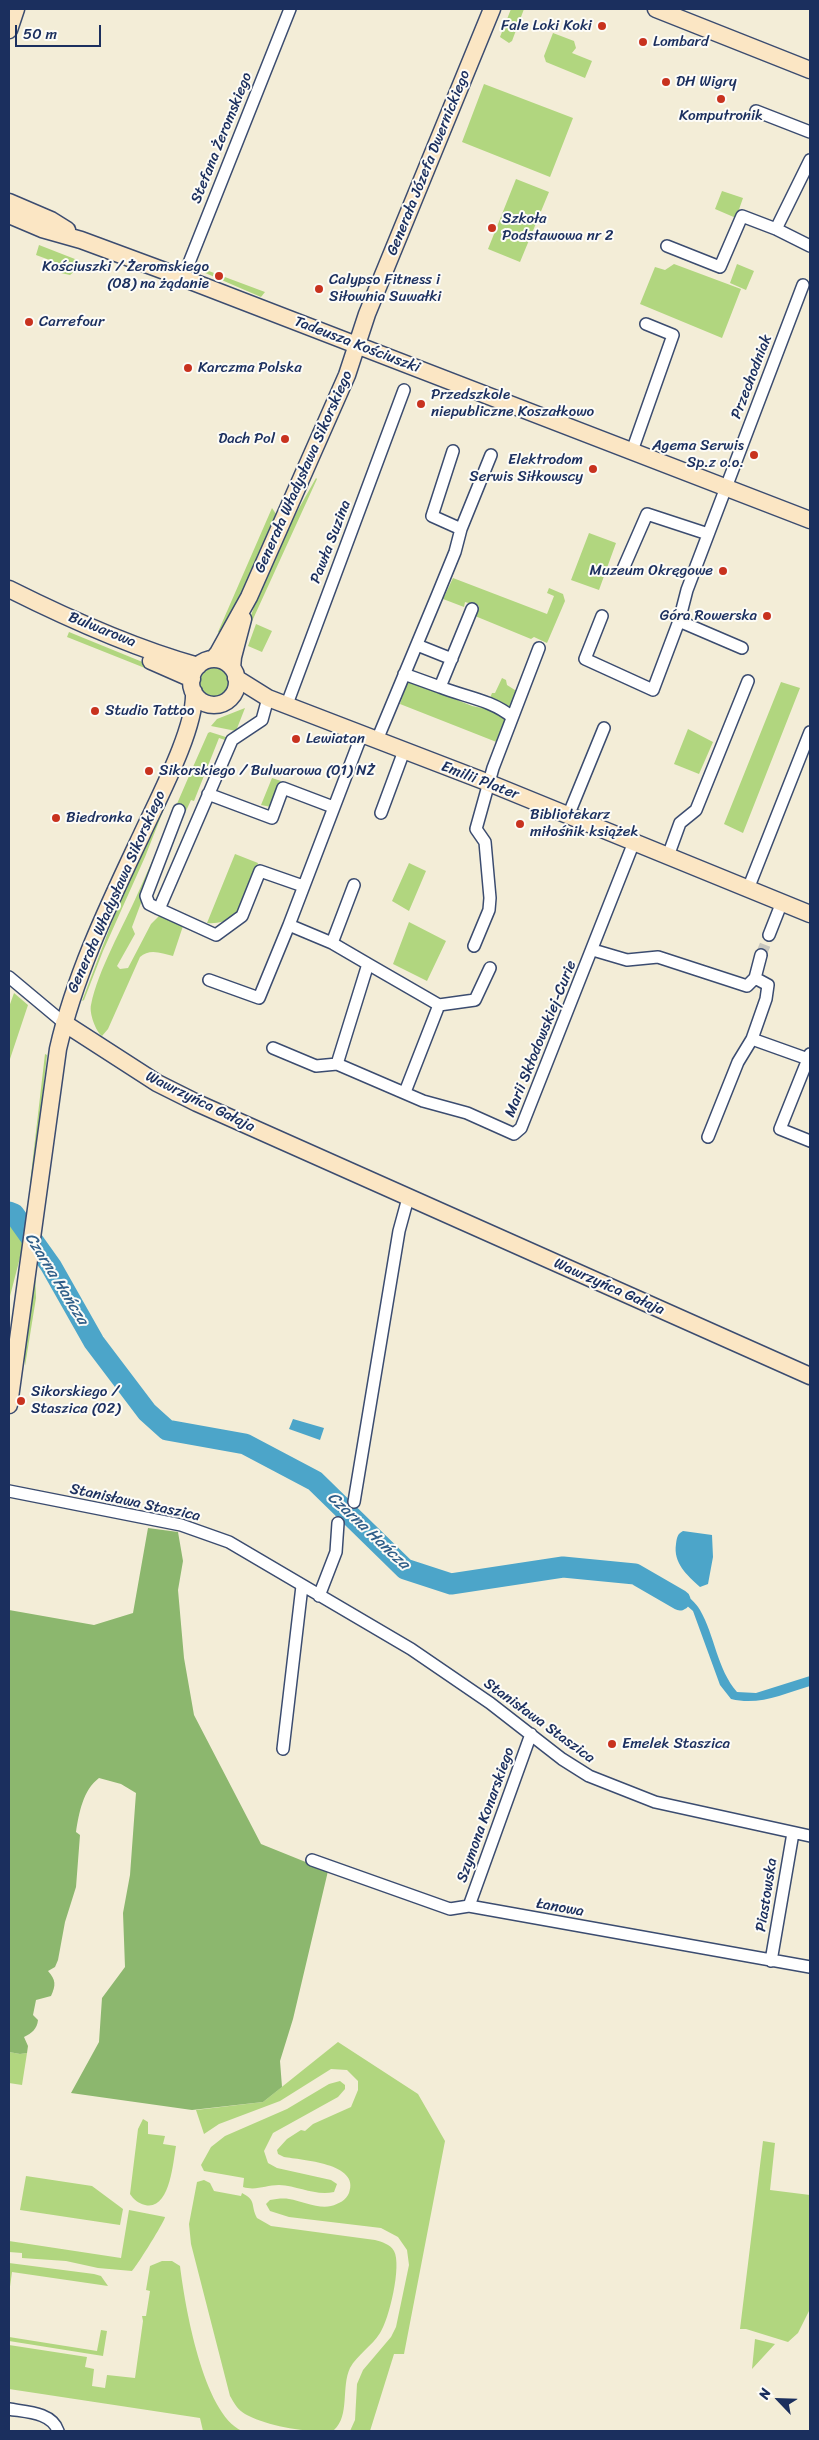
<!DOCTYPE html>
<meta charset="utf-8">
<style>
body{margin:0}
#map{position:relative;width:819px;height:2440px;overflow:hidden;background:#f3edd7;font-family:Sriracha,sans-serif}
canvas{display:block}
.frame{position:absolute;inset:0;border:10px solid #1b2f5e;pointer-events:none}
.north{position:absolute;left:754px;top:2375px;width:50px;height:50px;-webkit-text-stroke:4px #fdfcf7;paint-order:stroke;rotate:294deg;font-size:14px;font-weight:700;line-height:20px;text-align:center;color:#1b2f5e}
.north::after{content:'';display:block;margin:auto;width:18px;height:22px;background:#1b2f5e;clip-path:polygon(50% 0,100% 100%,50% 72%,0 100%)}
.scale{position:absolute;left:15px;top:25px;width:86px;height:22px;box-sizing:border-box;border:2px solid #1b2f5e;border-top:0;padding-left:6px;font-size:15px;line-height:18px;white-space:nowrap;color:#1b2f5e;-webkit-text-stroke:4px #fdfcf7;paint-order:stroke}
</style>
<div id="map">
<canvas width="819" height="2440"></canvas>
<div class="frame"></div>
<div class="north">N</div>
<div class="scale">50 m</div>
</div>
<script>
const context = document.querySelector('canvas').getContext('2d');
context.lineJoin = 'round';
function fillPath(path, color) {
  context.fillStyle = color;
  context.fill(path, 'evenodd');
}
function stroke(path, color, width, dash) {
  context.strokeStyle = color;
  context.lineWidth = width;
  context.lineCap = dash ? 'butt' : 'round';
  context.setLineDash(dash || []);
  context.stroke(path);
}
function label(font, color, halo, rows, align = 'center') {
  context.font = font + ' Sriracha,sans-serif';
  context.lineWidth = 4;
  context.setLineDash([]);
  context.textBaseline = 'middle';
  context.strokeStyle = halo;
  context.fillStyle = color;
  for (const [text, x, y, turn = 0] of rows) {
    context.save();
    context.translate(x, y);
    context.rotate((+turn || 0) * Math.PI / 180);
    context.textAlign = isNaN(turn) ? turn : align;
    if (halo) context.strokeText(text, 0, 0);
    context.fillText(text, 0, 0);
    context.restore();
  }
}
const green = new Path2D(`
 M511,9H524L512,41L509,43L500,37Z
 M553,33L574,41L576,48L572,53L592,61L585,78L546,62L544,56Z
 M484,84L573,118L550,177L462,142Z
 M516,179L549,192L520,262L488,249Z
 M722,191L743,198L736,218L715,209Z
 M39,245L80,261L77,269L70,275L61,273L63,265L36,255Z
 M674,264L741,289L722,338L640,304L655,267L665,270Z
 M737,264L754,271L746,290L730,283Z
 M198,267L265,292L261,297L203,272Z
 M316,478L317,479L243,641L259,591L289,526Z
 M272,508L276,514L275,519L223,635L218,632Z
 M589,533L616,543L599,590L571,580Z
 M453,578L547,614L554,596L547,593L549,588L563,594L565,601L547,643L534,637L531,639L475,616L479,606L465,602L464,607L443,599Z
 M256,624L272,631L262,652L248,646Z
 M69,632L167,672L165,676L67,637Z
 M193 682a22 22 0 1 1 44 0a22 22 0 1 1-44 0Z
 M502,678L506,680L507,685L518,692L499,743L400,704L408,680L472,706L482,708L489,701L492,693H495Z
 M781,682L800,688L743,833L724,824Z
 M245,708L236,731L211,726L217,719Z
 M688,729L713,742L699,774L674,764Z
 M210,732L229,738L228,741L219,738L194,801L191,800L186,811L176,806L141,894V903L132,927L135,934L117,966L120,969L128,968L151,924L161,914L184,923L173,956C162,953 149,948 140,957L108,1029L102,1036C96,1032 89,1013 91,1005C98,970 123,927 138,893C162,840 184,786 208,733Z
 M272,778L281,781L271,807L261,805Z
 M167,801L145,857L103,951L84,1000L82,1001L124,890Z
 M235,854L258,863C248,890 244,926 207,923Z
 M409,863L426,871L409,911L392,901Z
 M409,922L446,941L427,981L393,964Z
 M14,993L28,1005L9,1062V1007Z
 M45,1054L47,1055L31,1197L30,1183Z
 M9,1219L20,1229L23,1246L9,1300Z
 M35,1269L36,1298L25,1366L24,1351Z
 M338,2042L418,2094L445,2141L404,2354H394L370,2431H350L355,2420L357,2384L363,2370L391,2337L396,2327L409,2265L407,2250L398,2237L381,2228L289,2217L270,2211L266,2204L270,2200C276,2199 283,2198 289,2199C302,2201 318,2209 331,2206C339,2204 346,2200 349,2193C361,2163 301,2160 284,2157L278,2154L277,2150L287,2139L301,2130L305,2131L313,2124L351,2107L358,2090V2081L347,2070L331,2069L280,2101L219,2124L204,2134L196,2110L263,2102Z
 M9,2052L20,2054L27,2053L22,2085L9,2083Z
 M340,2081L345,2085V2089L338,2097L273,2133L264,2151L268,2163L277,2168L331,2180L337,2184L334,2192C315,2196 299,2186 279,2185C266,2185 256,2191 243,2187L244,2178L204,2171L201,2165L211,2147L225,2136L287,2109L329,2084Z
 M143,2119L148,2122V2134L165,2136L163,2144L176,2146C173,2162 170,2211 145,2205C138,2203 134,2200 130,2194L138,2129Z
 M763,2141L775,2143L770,2190L810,2195V2309L798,2333L788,2342L746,2329H740Z
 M26,2176L92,2186L123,2209L120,2225L20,2210Z
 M204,2180L210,2183L214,2191L241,2196L242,2193C257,2201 250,2204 257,2218L271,2226L375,2240C382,2242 390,2244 394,2251C402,2265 389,2320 380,2333C372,2346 357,2355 350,2368C341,2387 350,2416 334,2430C310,2434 266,2426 245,2414C238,2410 234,2403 230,2396L191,2244L189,2224L197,2182Z
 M129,2210L165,2217C165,2221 135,2269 132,2271L98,2268L66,2261L22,2258V2253L9,2252V2241L121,2258Z
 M162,2261H172L180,2266C185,2306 203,2413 242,2431H203L200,2418L9,2389V2345L87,2357L85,2367L94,2369L92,2386L105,2388L107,2375L135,2378L143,2321L142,2316H146L150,2291L146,2290L150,2266Z
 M9,2263L94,2274L101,2276L108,2286L12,2272L9,2294Z
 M101,2330L107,2331L103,2356L9,2341V2337L97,2351Z
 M755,2339L775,2344L752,2369Z`);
const forest = new Path2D(`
 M148,1528L178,1532L183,1561L178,1590L184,1658L194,1715L261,1844L328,1871L293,2019L280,2061L282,2087L263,2102L192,2110L71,2093L99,2042L102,1998L125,1967L123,1913L130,1875L136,1793L121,1784L99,1778C83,1790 79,1813 76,1832L80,1835L76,1887L65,1922L58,1960L55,1967L48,1971C56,1980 56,1985 51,1996L36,2000L33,2015L38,2020C37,2029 32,2033 24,2037L28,2046L27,2053L20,2054L9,2052V1610L94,1625L133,1613Z`);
const water = new Path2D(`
 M293,1419L324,1428L320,1440L289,1429Z
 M683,1531L712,1535L713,1557L708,1584L700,1587C687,1575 673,1563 676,1544C677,1538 677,1534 683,1531Z
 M655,1580C670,1586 692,1595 700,1610C715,1636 717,1669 737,1692L756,1693L810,1676V1686C783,1694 759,1706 731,1699L720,1685L693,1611L685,1604L657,1588Z`);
const river = new Path2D(`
 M9,1212L14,1214L51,1266L94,1342L147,1412L167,1430L245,1444L315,1481L405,1569L451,1584L563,1567L635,1574L680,1600`);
const streetTunnel = new Path2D(`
 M761,955L769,935`);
const street = new Path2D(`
 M756,111L810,132
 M776,229L810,246
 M667,246L720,267L742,216L776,229L810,160
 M183,278L290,9
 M453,451L432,516L461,529
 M632,451L673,335L646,324
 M623,569L647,514L708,534
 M472,609L440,687C465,697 492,700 512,717
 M602,616L585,659L653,690L679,621L687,590L803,285
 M679,621L742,648
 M417,645L452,659
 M404,674L440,687
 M268,698L262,720L232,740L159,909L216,935L242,916L260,871L303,886
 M287,704L404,390
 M362,734L289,925L332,943L368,964L337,1064L423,1101L467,1113L514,1134L521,1128L634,842
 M377,740L437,596L455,552L461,529L491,455
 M208,794L272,818L283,788L333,807
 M381,813L404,751
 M568,816L604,728
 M668,856L680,823L696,810L748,681
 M748,889L810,732
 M159,909L149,904L146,896L179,810
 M769,935L782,902
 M332,943L354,885
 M474,946L489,910L490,898L485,842L476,829L493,768L539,648
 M593,950L627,960L658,957L747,986L755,978L768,985L766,999L752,1039L808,1059
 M368,964L439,1005L475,1000L490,968
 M9,977L64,1023
 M755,978L761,955
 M209,980L259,998L289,925
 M273,1048L316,1066L337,1064
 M810,1054L780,1129L810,1141
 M405,1092L439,1005
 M708,1137L738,1062L752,1039
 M9,1491L181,1525L229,1542L411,1649L490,1703L562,1759L589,1776L655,1802L810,1836
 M354,1502L399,1231L408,1198
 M319,1596L336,1552L338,1523
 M283,1749L302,1586
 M312,1860L450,1909L469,1906L810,1967
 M469,1906L531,1734
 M771,1961L793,1833
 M9,2409C25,2412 52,2412 58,2431`);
const secondary = new Path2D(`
 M656,9L810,70
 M9,30L16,9
 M9,202L51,220L67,230
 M9,215L42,229L81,240L162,270L810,520
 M9,589C69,619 133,648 198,666
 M213,659L218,653L249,597L347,375L367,314L492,9
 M191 682a23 23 0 1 1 46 0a23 23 0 1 1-46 0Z
 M151,661L192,679
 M232,668L233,657L243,619
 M236,678L268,698L489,783L810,914
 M64,1023L157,1083L197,1103L810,1376
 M9,1405L58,1049C75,974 109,904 142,834C158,799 196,728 194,692`);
const markers = [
 [602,26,5,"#c8321e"],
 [643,42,5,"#c8321e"],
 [666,82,5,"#c8321e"],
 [721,99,5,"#c8321e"],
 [492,228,5,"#c8321e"],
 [219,276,5,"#c8321e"],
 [319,289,5,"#c8321e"],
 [29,322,5,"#c8321e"],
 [188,368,5,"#c8321e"],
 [421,404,5,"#c8321e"],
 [285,439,5,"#c8321e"],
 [754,455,5,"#c8321e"],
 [593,469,5,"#c8321e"],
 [723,571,5,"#c8321e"],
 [767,616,5,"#c8321e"],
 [95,711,5,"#c8321e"],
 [296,739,5,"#c8321e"],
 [149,771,5,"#c8321e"],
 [56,818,5,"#c8321e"],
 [520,824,5,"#c8321e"],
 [21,1401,5,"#c8321e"],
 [612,1744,5,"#c8321e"]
];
const poiNames = [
 ["Fale Loki Koki",592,26,"right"],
 ["Lombard",653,42],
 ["DH Wigry",676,82],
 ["Komputronik",721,116,"center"],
 ["Szkoła",502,219],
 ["Podstawowa nr 2",502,236],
 ["Kościuszki / Żeromskiego",209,267,"right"],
 ["(08) na żądanie",209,284,"right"],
 ["Calypso Fitness i",329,280],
 ["Siłownia Suwałki",329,297],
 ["Carrefour",39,322],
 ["Karczma Polska",198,368],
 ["Przedszkole",431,395],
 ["niepubliczne Koszałkowo",431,412],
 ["Dach Pol",275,439,"right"],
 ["Agema Serwis",744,446,"right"],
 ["Sp.z o.o.",744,463,"right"],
 ["Elektrodom",583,460,"right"],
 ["Serwis Siłkowscy",583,477,"right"],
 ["Muzeum Okręgowe",713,571,"right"],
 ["Góra Rowerska",757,616,"right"],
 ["Studio Tattoo",105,711],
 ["Lewiatan",306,739],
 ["Sikorskiego / Bulwarowa (01) NŻ",159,771],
 ["Bibliotekarz",530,815],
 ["miłośnik książek",530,832],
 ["Biedronka",66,818],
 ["Sikorskiego /",31,1392],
 ["Staszica (02)",31,1409],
 ["Emelek Staszica",622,1744]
];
const streetNames = [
 ["Stefana Żeromskiego",222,138,-68],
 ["Generała Józefa Dwernickiego",429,163,-68],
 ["Tadeusza Kościuszki",357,345,21],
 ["Przechodniak",752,377,-69],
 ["Generała Władysława Sikorskiego",304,472,-66],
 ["Pawła Suzina",331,542,-69],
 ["Bulwarowa",102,630,22],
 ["Emilii Plater",480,781,21],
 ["Generała Władysława Sikorskiego",117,892,-66],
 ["Marii Skłodowskiej-Curie",541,1039,-68],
 ["Wawrzyńca Gałaja",200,1102,26],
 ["Wawrzyńca Gałaja",609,1287,24],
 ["Stanisława Staszica",135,1503,12],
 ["Stanisława Staszica",539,1721,36],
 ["Szymona Konarskiego",486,1815,-70],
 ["Piastowska",767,1895,-81],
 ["Łanowa",560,1908,10]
];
const waterNames = [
 ["Czarna Hańcza",56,1279,58],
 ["Czarna Hańcza",368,1531,43]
];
fillPath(green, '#b1d67f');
fillPath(forest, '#8cb76e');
fillPath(water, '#4ca5c9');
stroke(river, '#4ca5c9', 21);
stroke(streetTunnel, '#c8c7bf', 11, [11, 5.5]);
stroke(street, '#3b4c70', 14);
stroke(secondary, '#3b4c70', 19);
stroke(street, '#fff', 11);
stroke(secondary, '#fbe6c4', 16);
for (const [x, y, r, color] of markers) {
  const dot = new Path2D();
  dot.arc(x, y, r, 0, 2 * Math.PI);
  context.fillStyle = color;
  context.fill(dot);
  stroke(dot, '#fdfcf7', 2);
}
label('15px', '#1b2f5e', '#fdfcf7', poiNames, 'left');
label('15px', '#1b2f5e', '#fdfcf7', streetNames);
label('italic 16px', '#2f5e89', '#fdfcf7', waterNames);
</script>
